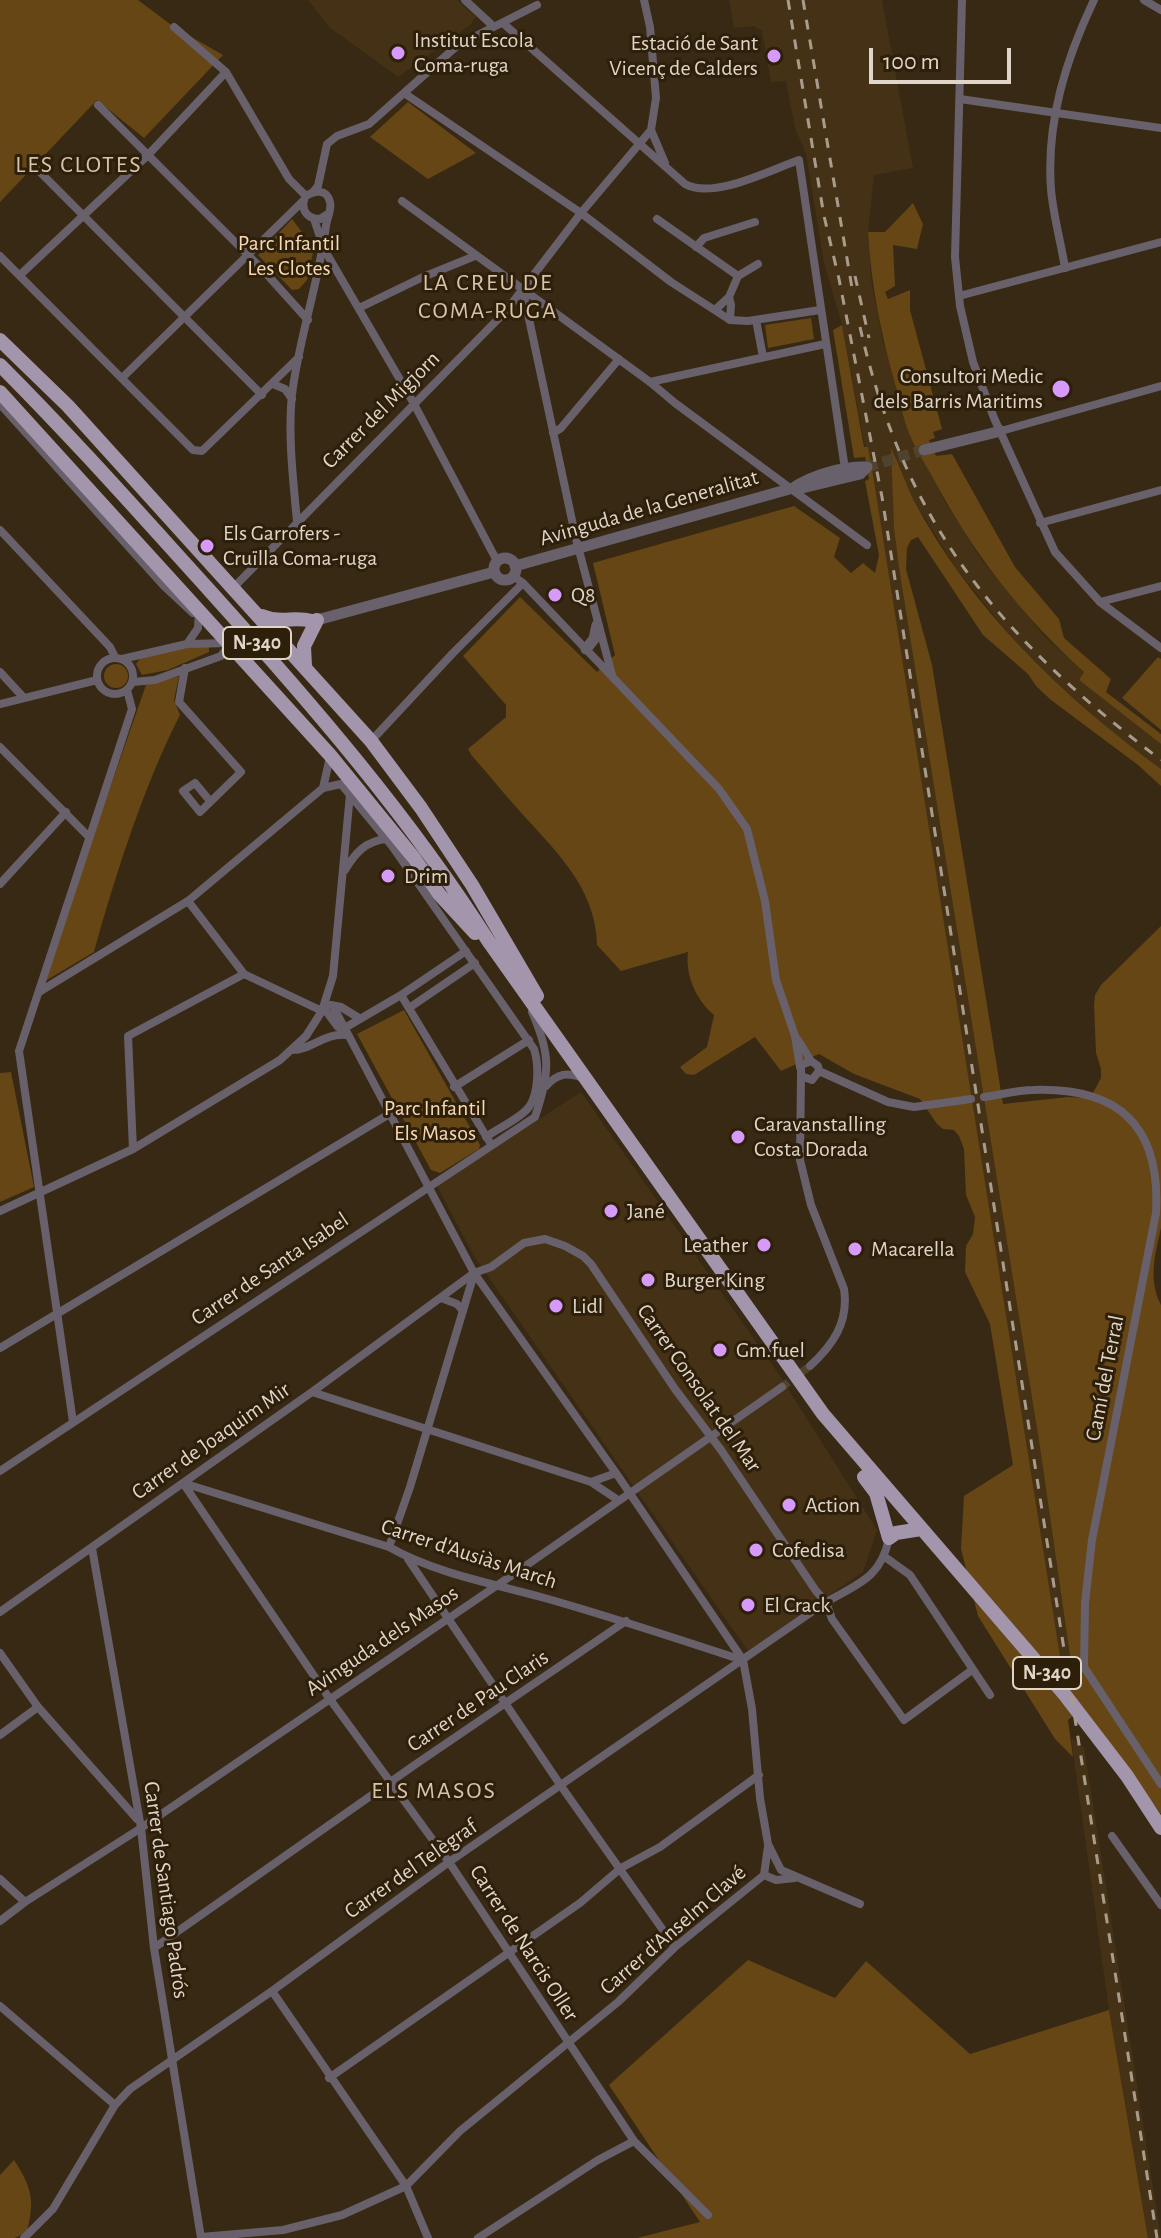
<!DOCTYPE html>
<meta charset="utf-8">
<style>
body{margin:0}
#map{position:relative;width:1161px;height:2238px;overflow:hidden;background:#372913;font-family:"Alegreya Sans",sans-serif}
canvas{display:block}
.scale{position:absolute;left:869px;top:48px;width:142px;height:36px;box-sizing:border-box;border:4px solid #dfd5c8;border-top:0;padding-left:10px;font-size:24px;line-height:28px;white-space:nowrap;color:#dfd5c8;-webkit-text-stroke:6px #2d1f09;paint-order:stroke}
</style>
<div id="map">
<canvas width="1161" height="2238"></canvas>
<div class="scale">100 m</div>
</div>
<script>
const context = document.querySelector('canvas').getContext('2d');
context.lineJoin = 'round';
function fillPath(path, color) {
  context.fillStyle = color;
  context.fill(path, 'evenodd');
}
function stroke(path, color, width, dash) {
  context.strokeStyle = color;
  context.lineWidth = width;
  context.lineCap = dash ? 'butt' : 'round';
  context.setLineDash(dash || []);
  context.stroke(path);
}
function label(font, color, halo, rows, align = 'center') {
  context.font = font + ' "Alegreya Sans",sans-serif';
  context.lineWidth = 6;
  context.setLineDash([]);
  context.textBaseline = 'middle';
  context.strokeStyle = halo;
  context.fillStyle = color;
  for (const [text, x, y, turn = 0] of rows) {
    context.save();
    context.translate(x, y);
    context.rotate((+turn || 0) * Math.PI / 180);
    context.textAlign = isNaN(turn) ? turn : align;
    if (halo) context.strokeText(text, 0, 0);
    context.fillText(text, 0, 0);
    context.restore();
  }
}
const built = new Path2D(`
 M308,0H457L476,17L470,25L398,77L330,28Z
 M729,0H882L913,168L874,175L868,232L871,279L883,342L942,497L981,559L1045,637L1084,672L1079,680L1161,744V769L1114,734L1025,654L957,570L913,499L892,450L894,528L899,568L1041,1454L1075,1683L1064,1681L868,448L865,447L842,325L824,263L806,154L795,128L786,81L771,82L762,31L754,26L734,28Z
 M581,1092L780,1376L877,1530L863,1572L748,1651L474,1256L437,1186Z
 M1071,1738L1084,1747L1161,2238H1148L1109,2010Z`);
const green = new Path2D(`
 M0,0H138L174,27L223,55L144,138L97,100L0,202Z
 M408,102L476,153L428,179L370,137Z
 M913,203L923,224L917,249L893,245L895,286L885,292L888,299L910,290V310L942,429L933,432L935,438L929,440L936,456L952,454L1015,567L1059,619L1064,638L1111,679L1106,692L1161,734V744L1079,680L1084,672C1021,615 971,551 932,476C924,462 915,448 909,433C903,418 900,402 896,387C881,335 871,285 868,232H885Z
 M292,219L314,248L307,280L299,289L292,290L258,255Z
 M811,318L814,339L768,348L765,325Z
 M842,325L864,447H868L873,475L1064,1681L1074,1683L1041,1454L899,568L894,528L891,448C899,464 905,482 913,499C971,609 1062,696 1161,769V786L1138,765L1051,700L1036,686L1028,674L983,635L918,537L911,540L907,548L906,569L932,665L1003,1104L1068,1097L1084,1098L1093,1093L1101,1078V1069L1096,1053L1094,1005L1095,995L1101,985L1161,926V1228C1155,1254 1148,1280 1161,1305V1814L1083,1708L1068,1720L1073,1757L1055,1739L978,1616L961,1549L964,1496L1013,1465L990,1324L965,1272L966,1246L973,1234L975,1217L966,1195L964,1149L959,1136L954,1130L943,1129L937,1124L920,1099L854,1074L819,1054L781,1071L755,1037L694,1075L686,1074L680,1067L707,1047L714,1015C696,1000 685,975 688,952L621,971L597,945C596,886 553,849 517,808C501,791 488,773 472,756L468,749L506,717V705L463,656L520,597L597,672L615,655L593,563L794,506L840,538L834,557L851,573L863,563L875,573L879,555L865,481L869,479L865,457L854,458L833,330Z
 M204,645L209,647V652L168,670L142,675L136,664L142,656Z
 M1158,657L1161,659V730L1122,698Z
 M104 676a12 12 0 1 1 24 0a12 12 0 1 1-24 0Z
 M179,676L174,700L180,715C144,785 115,876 94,952L42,983L146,685Z
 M404,1010L480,1145L479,1149L440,1173L431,1170L357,1034Z
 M11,1072L34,1187L0,1202V1073Z
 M748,1960L835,1998L866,1961L970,2054L1109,2010L1148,2238H637L700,2222L609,2085Z
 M14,2160C32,2188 35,2200 27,2232L15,2238H0V2175Z`);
const minorTunnel = new Path2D(`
 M782,1387L810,1366`);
const tertiaryTunnel = new Path2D(`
 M867,467L924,450`);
const minor = new Path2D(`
 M465,0L493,26
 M962,0L955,257L960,306L973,362L994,418L1055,552L1100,602L1161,648
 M1144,0L1161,10
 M504,24L685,184C713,200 770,170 799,160L845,469
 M174,27L226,72L289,179L306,196
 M404,93L581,213L671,282L730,320L748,321L820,310
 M960,99L1161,128
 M98,105L262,269L308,320
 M651,130L665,163
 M35,167L262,395
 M313,192L318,186L327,144L337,136L369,124L458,45L537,5
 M304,200C301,212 309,219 320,219L328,214
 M402,201L650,382L675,403L867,545
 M314,219L324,249L413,402L497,561
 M657,219L738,276
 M696,247L704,238L755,222
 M0,256L193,450L202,451L299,357
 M1065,268C1061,242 1053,215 1051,189C1046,122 1066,59 1094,0
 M20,275L148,155L226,72
 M523,291L576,539L612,675
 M959,296L1161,242
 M729,297L731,305L730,320
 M359,308L423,277L475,256
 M715,310L729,297L738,276L758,264
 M756,320L763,357
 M122,378L304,200
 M650,382L825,344
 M273,384L285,389L292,399
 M0,404L164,586L193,613
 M1001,431L1161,386
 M553,433L561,428L619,359
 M297,521C293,481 287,426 293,387C301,332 319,280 326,226C327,218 332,209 330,202C327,189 315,190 306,196
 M1040,523L1161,490
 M0,530L110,647L115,657
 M513,576L523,583L719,789L747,829L765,901L776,980L795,1036L800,1067
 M234,587L506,311L581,213L651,130L656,98L650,27L644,0
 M1100,602L1161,586
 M187,644L198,628L199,610
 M97 676a18 18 0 1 1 36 0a18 18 0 1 1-36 0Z
 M122,659L187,644L230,643
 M185,668L179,702L241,772L200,812L183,791L195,783L210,801
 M0,672L24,698
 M133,682L155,680L221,656L230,644
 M0,704L97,680
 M371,741L453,653L523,583
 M0,747L89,837
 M341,784L392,846L534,1049C539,1064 539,1093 529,1107C520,1119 498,1128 486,1137
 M323,788L330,757
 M345,870C355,853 366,841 386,839
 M0,884L66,812
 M188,901L244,974L322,1011
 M39,992L188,901L323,788L341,784
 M401,995L489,1141
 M331,1005L341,1007L359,1018
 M333,1006L474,1273L616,1473L743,1660L752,1709L760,1798L768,1844L781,1870L860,1904
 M323,1007L338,1027L343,1029
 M409,1008L475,963
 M343,1029L401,995L466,951
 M798,1040L811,1061L818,1066L819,1071
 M292,1050C312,1050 323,1033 346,1035
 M811,1061L801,1065V1076L812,1080L819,1071
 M819,1071L888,1102L914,1107L971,1099
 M801,1076L800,1160L811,1205L844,1289C849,1322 833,1345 810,1366
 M546,1086C558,1073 567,1072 583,1078
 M454,1087L529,1040
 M984,1097C1000,1095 1017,1090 1033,1090C1118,1087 1161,1125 1156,1213L1092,1540L1085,1603L1084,1667L1161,1784
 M133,1149L128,1036L244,974
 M0,1211L133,1149L280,1060L306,1036L322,1011L333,976L350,794
 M441,1298L457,1304L463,1311
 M0,1348L391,1113
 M312,1392L591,1482L618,1500
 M73,1422L19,1051L132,709L127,690
 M0,1471L535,1117C550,1072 551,1055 532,1012
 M591,1482L616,1473
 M183,1483L329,1698L449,1862L634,2141L708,2215
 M183,1483L389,1547C435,1573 490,1583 541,1597C609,1616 675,1638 742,1660
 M389,1547L410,1487L474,1274
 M92,1548L141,1828L154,1948L201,2238
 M885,1557L910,1575L990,1695
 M408,1559L561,1786L675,1947
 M0,1612L312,1392L474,1273L491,1267L524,1243L545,1239L565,1246L583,1256L591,1264L675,1389L721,1450L816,1591L826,1602L832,1619L904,1720L972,1670
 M0,1653L38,1707L137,1819
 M0,1735L38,1707
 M1112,1836L1161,1905
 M768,1846L764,1875L776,1880L795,1878
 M0,1879L25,1902
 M0,1921L25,1902L141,1828L524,1567L782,1387
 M154,1948L416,1764L626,1621
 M272,1991L406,2186L428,2238
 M0,2006L115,2105
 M329,2078L580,1903L621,1868L660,1847L759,1775
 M201,2237L283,2230L342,2215L406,2186L460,2131L618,2002L675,1947L764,1875
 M24,2238L53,2209L115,2105L130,2089L272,1991L449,1862L826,1602C858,1584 881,1578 889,1538
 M478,2238L598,2160L634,2141`);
const tertiary = new Path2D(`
 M924,450L1001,431
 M798,489L860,474L867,467
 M494 569a11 11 0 1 1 22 0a11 11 0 1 1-22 0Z
 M515,566L793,488C812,475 844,466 867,467
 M317,620L494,572
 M586,649L594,639L597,625`);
const primary = new Path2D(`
 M0,340L68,406L371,741L421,808L472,885L537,996
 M0,365C73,438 141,515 210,591C310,702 408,815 489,942L823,1414L1065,1695L1127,1776L1161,1828
 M0,392L330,755L414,858L439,894L475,933
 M262,616C283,624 292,616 312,621
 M305,666L304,646L317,620
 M864,1477L876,1493L889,1538L896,1533L921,1529`);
const rail = new Path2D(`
 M788,0L824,216L839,279L882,497L1157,2238
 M803,0L852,288
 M855,276L869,338
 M860,327C905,526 1002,640 1161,760`);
const primaryBridge = new Path2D(`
 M237,643L267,634`);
const markers = [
 [398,53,8,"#d69bfa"],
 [774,56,8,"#d69bfa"],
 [1061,389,10,"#d69bfa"],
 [207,546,8,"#d69bfa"],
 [555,595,8,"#d69bfa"],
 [388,876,8,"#d69bfa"],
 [738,1137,8,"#d69bfa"],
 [611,1211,8,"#d69bfa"],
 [764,1245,8,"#d69bfa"],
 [855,1249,8,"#d69bfa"],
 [648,1280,8,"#d69bfa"],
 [556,1306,8,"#d69bfa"],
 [720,1350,8,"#d69bfa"],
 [789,1505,8,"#d69bfa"],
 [756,1550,8,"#d69bfa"],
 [748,1605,8,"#d69bfa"]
];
const shields = [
 [257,643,68],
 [1047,1673,68]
];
const shieldNames = [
 ["N-340",257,643],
 ["N-340",1047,1673]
];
const poiNames = [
 ["Institut Escola",414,40],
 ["Coma-ruga",414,65],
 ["Estació de Sant",758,43,"right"],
 ["Vicenç de Calders",758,68,"right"],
 ["Consultori Medic",1043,376,"right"],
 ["dels Barris Maritims",1043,401,"right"],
 ["Els Garrofers -",223,533],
 ["Cruïlla Coma-ruga",223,558],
 ["Q8",571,595],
 ["Drim",404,876],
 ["Caravanstalling",754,1124],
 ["Costa Dorada",754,1149],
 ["Jané",627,1211],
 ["Leather",748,1245,"right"],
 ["Macarella",871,1249],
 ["Burger King",664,1280],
 ["Lidl",572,1306],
 ["Gm.fuel",736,1350],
 ["Action",805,1505],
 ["Cofedisa",772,1550],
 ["El Crack",764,1605]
];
const parkNames = [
 ["Parc Infantil",289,243],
 ["Les Clotes",289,268],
 ["Parc Infantil",435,1108],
 ["Els Masos",435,1133]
];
const streetNames = [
 ["Carrer del Migjorn",381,410,-45],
 ["Avinguda de la Generalitat",649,508,-16],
 ["Carrer de Santa Isabel",270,1269,-34],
 ["Camí del Terral",1105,1378,-79],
 ["Carrer Consolat del Mar",699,1388,55],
 ["Carrer de Joaquim Mir",211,1441,-35],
 ["Carrer d'Ausiàs March",469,1554,18],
 ["Avinguda dels Masos",382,1641,-34],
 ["Carrer de Pau Claris",478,1701,-34],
 ["Carrer del Telègraf",411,1869,-35],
 ["Carrer de Santiago Padrós",166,1890,82],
 ["Carrer d'Anselm Clavé",673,1930,-41],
 ["Carrer de Narcis Oller",524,1943,57]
];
const neighbourhoodNames = [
 ["LES CLOTES",79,165],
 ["LA CREU DE",488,283],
 ["COMA-RUGA",488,311],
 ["ELS MASOS",434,1791]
];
fillPath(built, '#453216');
fillPath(green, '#654614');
stroke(minorTunnel, '#50432e', 8, [8, 4]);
stroke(tertiaryTunnel, '#50432e', 11, [11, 5.5]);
stroke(minor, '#68616c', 8);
stroke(tertiary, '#68616c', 11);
stroke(primary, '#a396ac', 14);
stroke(rail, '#a89d8d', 3, [10, 10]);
stroke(primaryBridge, '#a396ac', 14);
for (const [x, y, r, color] of markers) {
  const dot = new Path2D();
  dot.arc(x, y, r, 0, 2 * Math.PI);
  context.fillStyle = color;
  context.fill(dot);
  stroke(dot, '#2d1f09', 3);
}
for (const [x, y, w] of shields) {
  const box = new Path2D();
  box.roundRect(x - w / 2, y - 16, w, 32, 6);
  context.fillStyle = '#2d1f09';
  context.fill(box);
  stroke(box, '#dfd5c8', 2);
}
label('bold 20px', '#dfd5c8', null, shieldNames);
label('22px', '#dfd5c8', '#2d1f09', poiNames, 'left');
label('22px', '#f6d9b3', '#2d1f09', parkNames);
label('22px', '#dfd5c8', '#2d1f09', streetNames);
context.letterSpacing = '2px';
label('24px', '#d7c4aa', '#2d1f09', neighbourhoodNames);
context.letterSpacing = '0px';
</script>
